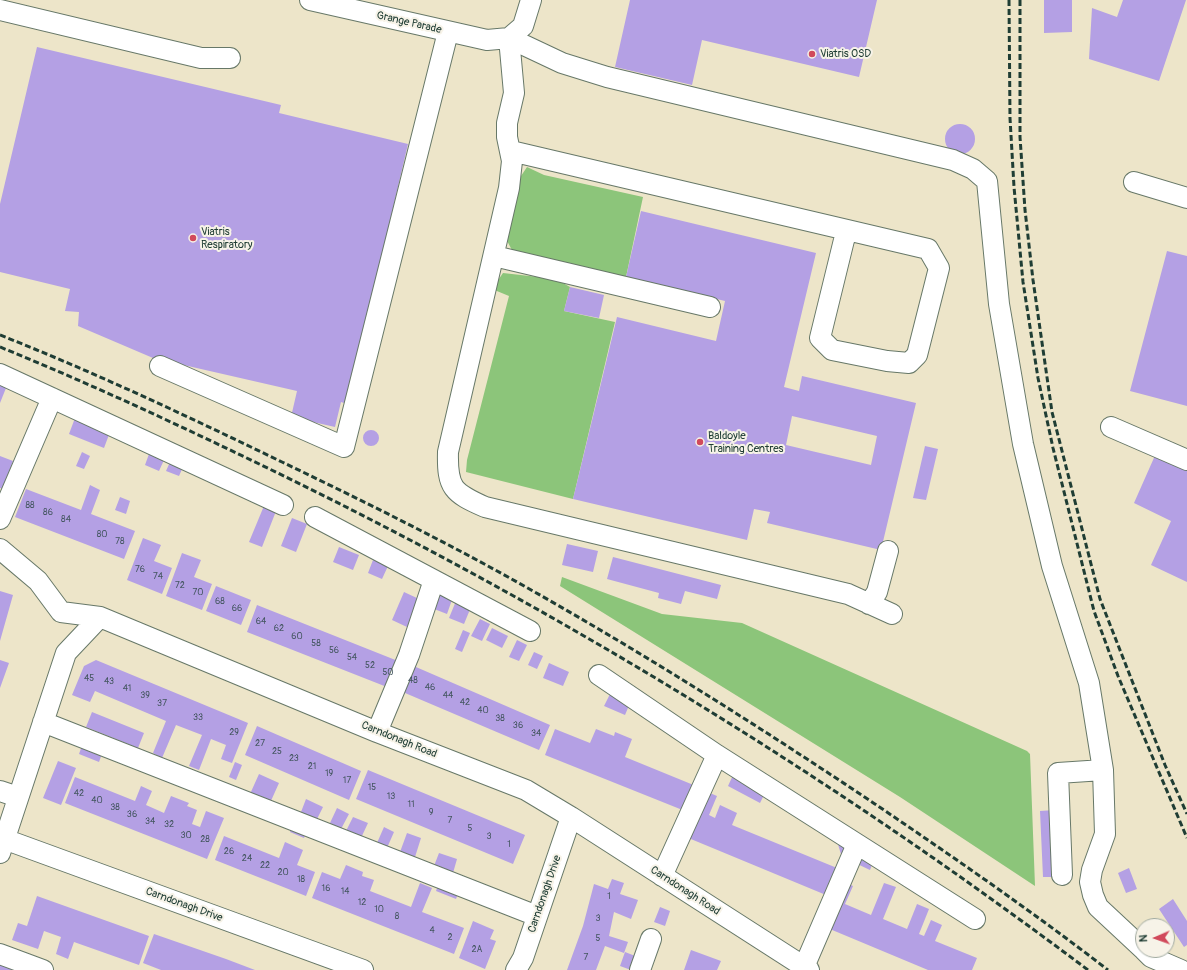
<!DOCTYPE html>
<style>
body{margin:0}
#map{position:relative;width:1187px;height:970px;overflow:hidden;background:#ede5c9;font-family:Pangolin,sans-serif}
canvas{display:block}
.north{position:absolute;left:1135px;top:918px;width:40px;height:40px;box-sizing:border-box;background:#f7f3e8;border:1px solid #a1aaa0;border-radius:50%;rotate:268deg;font-size:11px;font-weight:700;line-height:16px;text-align:center;color:#1f3d34}
.north::after{content:'';display:block;margin:auto;width:14px;height:18px;background:#d1495b;clip-path:polygon(50% 0,100% 100%,50% 72%,0 100%)}
</style>
<div id="map">
<canvas width="1187" height="970"></canvas>
<div class="north">N</div>
</div>
<script>
const context = document.querySelector('canvas').getContext('2d');
context.lineJoin = 'round';
function fillPath(path, color) {
  context.fillStyle = color;
  context.fill(path, 'evenodd');
}
function stroke(path, color, width, dash) {
  context.strokeStyle = color;
  context.lineWidth = width;
  context.lineCap = dash ? 'butt' : 'round';
  context.setLineDash(dash || []);
  context.stroke(path);
}
function label(font, color, halo, rows, align = 'center') {
  context.font = font + ' Pangolin,sans-serif';
  context.lineWidth = 4;
  context.setLineDash([]);
  context.textBaseline = 'middle';
  context.strokeStyle = halo;
  context.fillStyle = color;
  for (const [text, x, y, turn = 0] of rows) {
    context.save();
    context.translate(x, y);
    context.rotate((+turn || 0) * Math.PI / 180);
    context.textAlign = isNaN(turn) ? turn : align;
    if (halo) context.strokeText(text, 0, 0);
    context.fillText(text, 0, 0);
    context.restore();
  }
}
const green = new Path2D(`
 M527,167L544,175L643,197L626,277L514,254L504,235L517,182Z
 M503,273L556,279L570,287L564,311L615,322L573,499L466,472L467,460L509,296L492,289Z
 M562,577L662,614L742,623L1027,751L1030,754L1035,886L900,797L560,586Z`);
const building = new Path2D(`
 M630,0H877L859,77L702,40L692,85L615,67Z
 M1044,0H1072V32L1044,33Z
 M1123,0H1186L1159,81L1089,59L1092,8L1117,17Z
 M37,47L281,105L279,113L408,144L347,404L341,402L335,427L291,417L297,391L153,358L78,326L79,312L65,311L70,289L0,272V204Z
 M945 139a15 15 0 1 1 30 0a15 15 0 1 1-30 0Z
 M641,211L816,253L784,387L799,391L802,376L916,403L881,550L767,523L770,512L754,509L747,540L573,499L617,317L716,341L725,301L626,277ZM792,416L877,436L871,465L786,445Z
 M1167,251L1187,256V406L1130,391Z
 M570,287L604,295L599,318L564,311Z
 M0,385L6,388L0,403Z
 M75,418L110,432L104,448L69,434Z
 M363 438a8 8 0 1 1 16 0a8 8 0 1 1-16 0Z
 M925,446L938,449L926,500L913,498Z
 M1157,451L1187,465V582L1151,565L1171,521L1134,503Z
 M82,452L90,456L84,469L76,466Z
 M149,454L164,460L159,471L145,465Z
 M0,456L13,461L3,489L0,488Z
 M170,462L183,467L179,476L166,471Z
 M90,485L100,490L91,514L135,531L124,559L15,517L26,489L81,510Z
 M120,497L130,501L126,514L115,510Z
 M266,501L278,506L262,547L249,542Z
 M292,518L307,524L296,552L281,546Z
 M143,538L161,545L154,561L172,568L162,594L127,580Z
 M567,544L598,551L593,572L562,565Z
 M339,547L359,555L353,570L333,562Z
 M182,553L201,560L194,577L212,584L202,610L166,596Z
 M613,557L721,585L717,599L685,591L681,604L658,598L659,593L607,579Z
 M373,560L388,566L382,579L368,573Z
 M216,586L251,600L241,625L206,611Z
 M0,591L13,595L0,641Z
 M404,592L419,599L407,627L392,620Z
 M446,594L453,597L447,614L429,607L432,598Z
 M456,601L471,607L464,624L449,618Z
 M257,605L403,663L392,689L247,632Z
 M480,619L490,624L482,641L471,636Z
 M492,628L508,636L502,648L486,640Z
 M463,630L470,633L462,652L455,649Z
 M517,640L527,645L519,661L509,657Z
 M534,652L543,656L537,669L528,665Z
 M0,660L9,663L0,688Z
 M96,660L248,723L232,763L221,759L226,745L211,739L199,770L189,766L202,735L176,725L162,758L153,753L166,721L95,691L90,702L72,695L84,666Z
 M549,663L569,672L563,686L543,678Z
 M409,664L550,725L539,750L398,690Z
 M610,694L630,703L625,715L604,706Z
 M92,712L144,733L138,748L86,727Z
 M257,726L361,771L349,800L245,755Z
 M555,729L590,743L596,729L614,736L615,732L632,739L625,757L696,786L685,811L545,755Z
 M84,740L104,748L99,762L79,754Z
 M58,761L76,768L61,805L43,798Z
 M235,762L242,765L236,780L229,777Z
 M368,770L525,835L513,864L356,799Z
 M735,771L768,787L760,803L728,786Z
 M259,774L279,783L270,803L250,794Z
 M75,777L135,801L141,786L152,791L146,805L164,813L171,796L189,803L187,806L197,810L192,824L200,827L206,811L224,818L207,859L65,803Z
 M705,791L717,796L709,815L715,818L720,805L737,813L732,825L837,868L826,895L686,837Z
 M306,799L323,807L317,819L301,812Z
 M337,808L349,814L341,829L330,823Z
 M1055,810L1058,877H1043L1040,811Z
 M353,817L368,823L361,838L346,831Z
 M294,822L308,828L304,838L290,832Z
 M384,827L394,832L387,848L377,843Z
 M407,833L421,838L415,857L400,852Z
 M224,836L279,858L285,842L303,850L297,865L315,872L306,896L215,860Z
 M844,838L851,858L843,861L837,841Z
 M856,849L875,857L870,870L851,861Z
 M439,853L457,859L453,873L434,866Z
 M346,865L363,872L362,876L374,880L370,891L411,907L420,883L432,888L422,912L464,928L454,954L312,898L322,872L340,879Z
 M1129,868L1137,889L1126,893L1118,873Z
 M612,879L624,883L620,894L638,900L631,919L614,912L609,936L628,942L624,953L605,946L596,970H567L583,926L594,884L608,889Z
 M440,880L460,888L456,899L436,891Z
 M844,882L853,886L845,904L871,915L884,883L896,887L883,919L907,929L917,904L929,909L919,934L924,936L931,920L942,925L935,941L977,958L972,970H928L825,927Z
 M37,896L149,936L139,965L74,942L68,959L56,954L61,937L44,931L38,949L12,940L18,923L27,926Z
 M1173,899L1187,921V945L1184,947L1159,909Z
 M660,907L670,911L665,926L654,922Z
 M473,921L494,930L490,939L496,941L485,969L459,958Z
 M154,934L226,959L255,970H161L143,963Z
 M691,950L721,961L717,970H684Z
 M625,952L643,959L631,970L620,966Z
 M0,963L16,970H0Z`);
const minor = new Path2D(`
 M310,0L487,40L509,38L562,63L607,77L953,160L973,169L987,181L999,304L1023,444L1052,566L1089,683L1103,770L1105,834L1092,870L1090,882L1093,895L1098,907L1143,949
 M0,10L201,58H230
 M509,38L514,93L507,123V137L512,161L509,188L448,452C447,488 453,493 485,507L848,594L892,614
 M509,38L523,26L531,0
 M511,151L928,249L939,268L917,355L909,363L887,361L832,350L820,338L844,240L848,231
 M1134,182L1187,198
 M494,256L710,307
 M160,366L344,447L448,32
 M0,374L283,505
 M1111,427L1187,460
 M315,517L530,631
 M0,519L52,398
 M0,549L38,581L61,612L100,617L377,732L526,790L571,817L809,970
 M869,604L877,592L888,551
 M599,675L717,755L975,919
 M43,722L537,916
 M377,732L409,655L434,580
 M0,791L18,797
 M4,839L363,970
 M0,853L66,653L100,617
 M1062,875L1058,773L1103,770
 M662,876L717,755
 M1144,950L1151,957L1181,970
 M0,954L43,970
 M804,967L857,844
 M516,970L523,958L571,817
 M640,970L651,939`);
const rail = new Path2D(`
 M1009,0L1010,118L1014,187L1023,282L1038,378L1053,448L1094,611L1118,676L1187,838
 M1020,0V137L1025,210L1033,280L1052,412L1100,599L1165,765L1187,814
 M0,335C96,373 189,417 282,462C361,500 440,539 517,582C640,651 760,727 878,806C956,859 1033,912 1108,970
 M0,347C86,382 170,421 253,461C550,604 825,772 1088,970`);
const markers = [
 [812,54,4,"#d1495b"],
 [193,238,4,"#d1495b"],
 [700,442,4,"#d1495b"]
];
const numberNames = [
 ["88",30,506],
 ["86",48,513],
 ["84",66,520],
 ["80",102,535],
 ["78",120,542],
 ["76",140,570],
 ["74",158,577],
 ["72",180,586],
 ["70",198,593],
 ["68",220,602],
 ["66",237,609],
 ["64",261,622],
 ["62",279,629],
 ["60",297,637],
 ["58",316,644],
 ["56",334,651],
 ["54",352,658],
 ["52",370,666],
 ["50",388,673],
 ["45",89,679],
 ["48",413,681],
 ["43",109,682],
 ["46",430,688],
 ["41",127,689],
 ["39",145,696],
 ["44",448,696],
 ["42",465,703],
 ["37",162,704],
 ["40",483,711],
 ["33",198,718],
 ["38",500,719],
 ["36",518,726],
 ["29",234,733],
 ["34",536,734],
 ["27",260,744],
 ["25",277,752],
 ["23",294,759],
 ["21",312,767],
 ["19",329,774],
 ["17",347,781],
 ["15",372,788],
 ["42",79,794],
 ["13",391,797],
 ["40",97,801],
 ["11",411,805],
 ["38",115,808],
 ["9",431,813],
 ["36",132,815],
 ["7",450,821],
 ["34",150,822],
 ["32",169,825],
 ["5",470,829],
 ["30",186,836],
 ["3",489,837],
 ["28",205,840],
 ["1",509,845],
 ["26",229,852],
 ["24",247,859],
 ["22",265,866],
 ["20",283,873],
 ["18",301,880],
 ["16",326,889],
 ["14",345,892],
 ["1",609,897],
 ["12",362,903],
 ["10",379,910],
 ["8",397,917],
 ["3",598,919],
 ["4",432,931],
 ["2",450,938],
 ["5",598,939],
 ["2A",477,950],
 ["7",586,958]
];
const streetNames = [
 ["Grange Parade",409,23,13],
 ["Carndonagh Road",399,740,22],
 ["Carndonagh Road",685,891,33],
 ["Carndonagh Drive",545,894,-71],
 ["Carndonagh Drive",184,905,20]
];
const poiNames = [
 ["Viatris OSD",820,54],
 ["Viatris",201,232],
 ["Respiratory",201,245],
 ["Baldoyle",708,436],
 ["Training Centres",708,449]
];
fillPath(green, '#8cc57a');
fillPath(building, '#b4a0e4');
stroke(minor, '#677868', 22);
stroke(minor, '#fff', 20);
stroke(rail, '#1f3d34', 3, [6, 3]);
for (const [x, y, r, color] of markers) {
  const dot = new Path2D();
  dot.arc(x, y, r, 0, 2 * Math.PI);
  context.fillStyle = color;
  context.fill(dot);
  stroke(dot, '#f7f3e8', 1.5);
}
label('9px', '#445660', null, numberNames);
label('11px', '#1f3d34', '#f7f3e8', streetNames);
label('11px', '#1f3d34', '#f7f3e8', poiNames, 'left');
</script>
